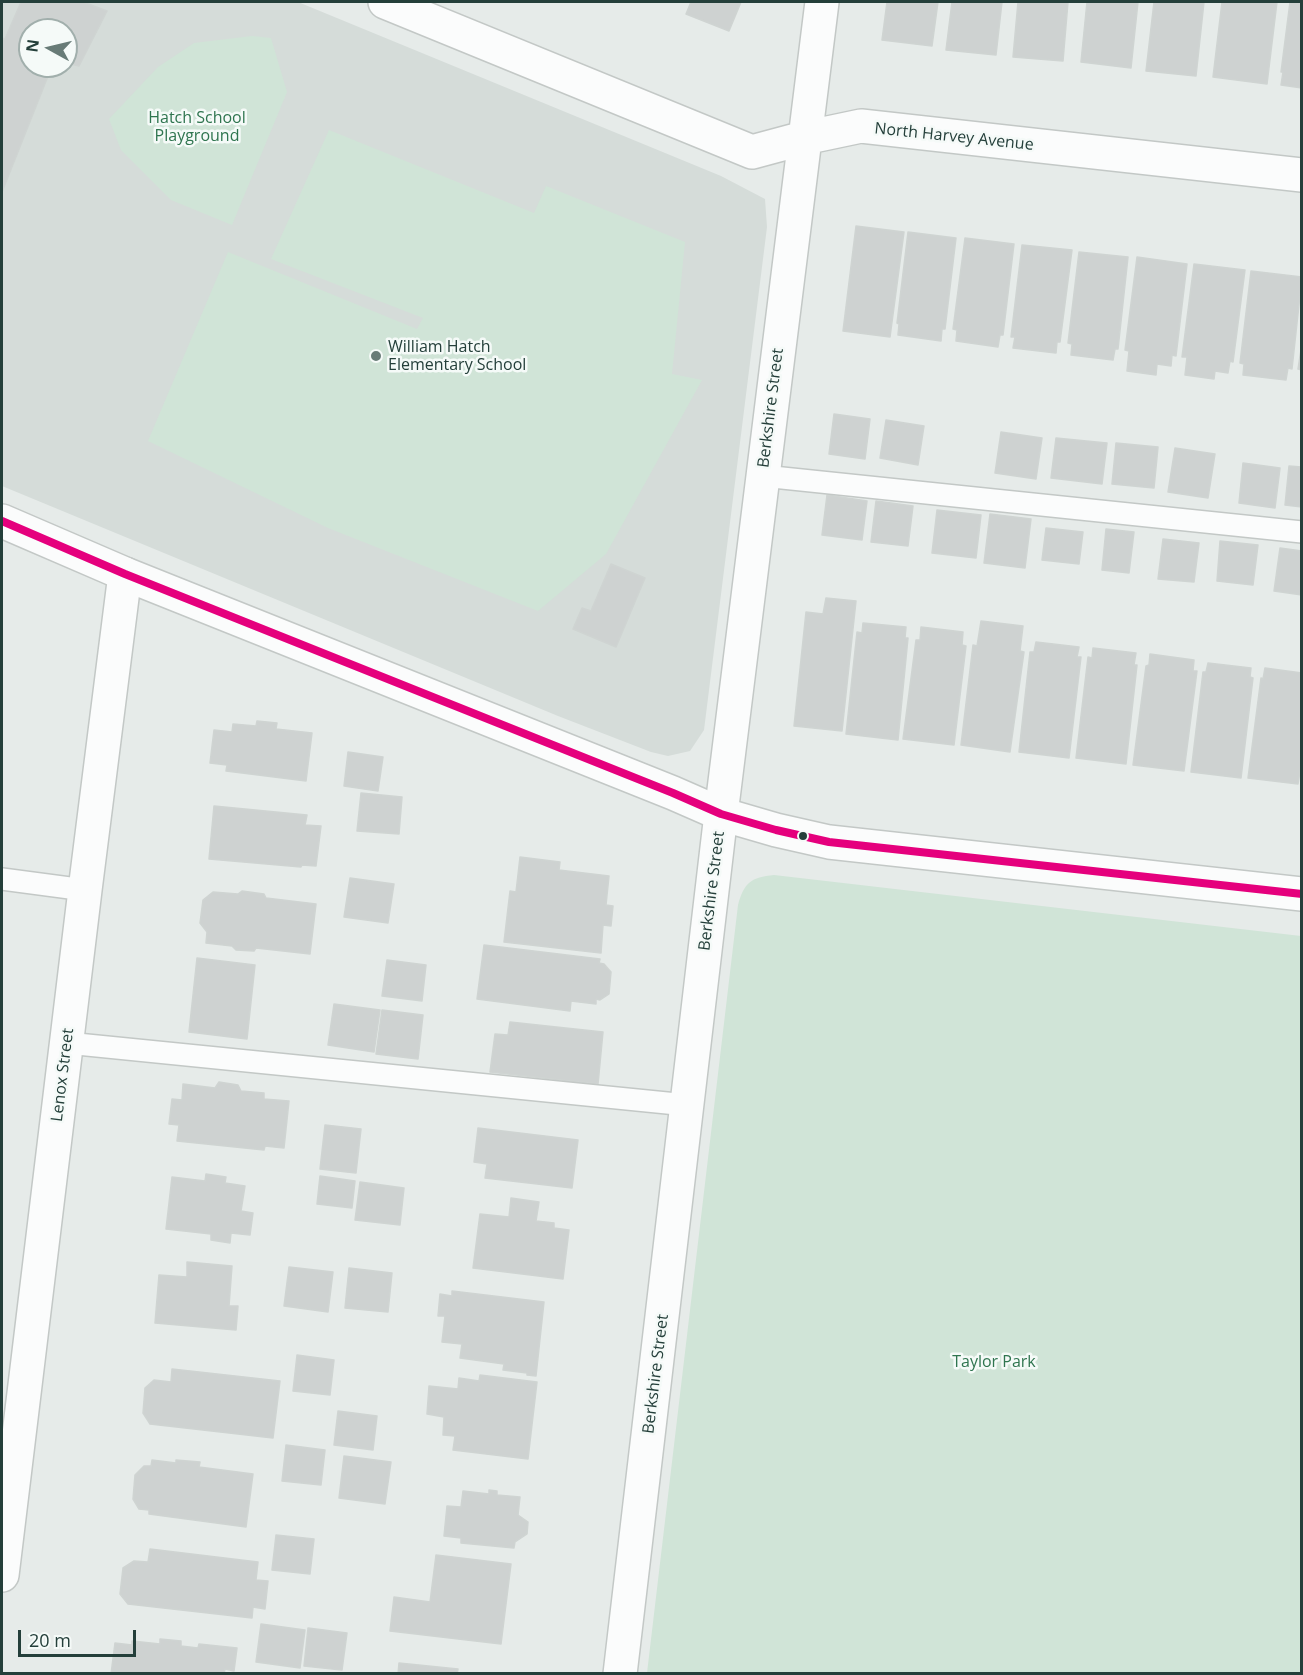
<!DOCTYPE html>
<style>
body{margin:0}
#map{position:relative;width:1303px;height:1675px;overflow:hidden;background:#e6ebe9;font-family:"Open Sans",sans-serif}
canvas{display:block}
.frame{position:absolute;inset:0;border:3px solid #243f3a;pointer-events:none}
.north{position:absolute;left:18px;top:18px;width:60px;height:60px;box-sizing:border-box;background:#f5faf8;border:2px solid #a1afac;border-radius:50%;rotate:278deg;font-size:16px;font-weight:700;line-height:24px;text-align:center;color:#243f3a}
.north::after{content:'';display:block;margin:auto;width:21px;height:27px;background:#687b77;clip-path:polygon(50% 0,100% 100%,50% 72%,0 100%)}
.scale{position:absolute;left:18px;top:1630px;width:118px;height:27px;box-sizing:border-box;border:3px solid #243f3a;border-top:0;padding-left:8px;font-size:18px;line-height:21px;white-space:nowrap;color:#243f3a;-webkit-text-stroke:4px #f5faf8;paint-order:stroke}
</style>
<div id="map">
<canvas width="1303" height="1675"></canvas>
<div class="frame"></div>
<div class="north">N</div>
<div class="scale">20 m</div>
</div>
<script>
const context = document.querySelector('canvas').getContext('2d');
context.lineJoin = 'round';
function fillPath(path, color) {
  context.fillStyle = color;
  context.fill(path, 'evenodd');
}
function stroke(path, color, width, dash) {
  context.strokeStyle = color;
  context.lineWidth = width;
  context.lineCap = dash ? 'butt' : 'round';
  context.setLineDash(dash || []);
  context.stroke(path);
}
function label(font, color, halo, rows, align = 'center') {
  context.font = font + ' "Open Sans",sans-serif';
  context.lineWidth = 5;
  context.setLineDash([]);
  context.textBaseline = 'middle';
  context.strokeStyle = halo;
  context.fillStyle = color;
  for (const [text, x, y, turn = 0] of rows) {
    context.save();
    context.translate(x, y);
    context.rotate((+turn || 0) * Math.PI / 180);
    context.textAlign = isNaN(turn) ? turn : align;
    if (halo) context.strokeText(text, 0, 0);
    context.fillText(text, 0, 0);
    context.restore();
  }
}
const built = new Path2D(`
 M2,2H298L721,176L765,199L767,227L704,730L690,751L668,756L651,752L558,716L2,486ZM30,30H66V66H30Z`);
const green = new Path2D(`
 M252,36L271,38L287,92L232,225L171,200L121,150L109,119L158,67L194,43Z
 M329,130L534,213L546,186L685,242L672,374L702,380L606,554L538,611L328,528L148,441L228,252L417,329L423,318L271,259Z
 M774,875L1301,936V1673H647L738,905C744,883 751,877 774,875Z`);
const building = new Path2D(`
 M21,2H83L107,11L79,66L66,63V30H30V66H52L2,192V38L5,39Z
 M691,2H741L729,31L686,14Z
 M887,2H938L932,46L882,40Z
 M952,2H1002L996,55L946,50Z
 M1018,2H1068L1063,61L1013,57Z
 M1087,2H1138L1131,68L1081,62Z
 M1154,2H1204L1196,76L1146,71Z
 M1222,2H1277L1267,84L1213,77Z
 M1290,2H1302V88L1281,85L1283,72H1281Z
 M856,226L904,232L890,337L843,331Z
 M908,232L956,238L945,329H942L941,341L898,335L899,324L897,323Z
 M965,238L1014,244L1003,335H1000L998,347L956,341L957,330L953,329Z
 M1022,245L1072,250L1060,342H1057L1056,353L1013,348L1015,337H1011Z
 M1079,252L1128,257L1118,349H1115L1113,360L1071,355L1072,344L1068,343Z
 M1137,257L1187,264L1176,356L1172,355L1171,366L1157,364L1156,375L1127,371L1129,351L1125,350Z
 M1194,264L1245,270L1233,362L1230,361L1228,373L1215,371L1214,379L1185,375L1187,357H1182Z
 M1251,271L1302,277L1292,369L1288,368L1286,380L1243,375L1244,364L1240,363Z
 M1302,343V370L1298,369Z
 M834,414L870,419L865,459L829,454Z
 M886,420L924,426L918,465L880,458Z
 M1001,432L1042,438L1036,479L995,473Z
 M1056,438L1107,443L1102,484L1051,478Z
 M1116,443L1158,447L1154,488L1112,484Z
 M1175,448L1215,454L1208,498L1168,492Z
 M1243,463L1280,468L1275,508L1239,503Z
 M1289,466L1302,467V507L1285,505Z
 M827,495L867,501L862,540L822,535Z
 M876,501L913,506L908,546L871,542Z
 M937,510L981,515L976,558L932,553Z
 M990,514L1031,519L1025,568L984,563Z
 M1046,528L1083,532L1079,564L1042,560Z
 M1106,529L1134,532L1129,573L1102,570Z
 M1163,539L1199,543L1194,582L1158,579Z
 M1220,541L1258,545L1253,585L1217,581Z
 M1280,548L1302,551V595L1274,591Z
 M611,564L645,578L616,647L573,629L582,608L591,611Z
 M826,598L856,601L842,731L794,726L806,612L823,614Z
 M981,621L1023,626L1020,651L1024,652L1010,752L961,745L973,645L977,646Z
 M863,623L906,627L905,638H908L898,740L846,734L857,632L862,633Z
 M921,627L963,632L962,645L966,646L954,745L903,739L916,640H920Z
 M1036,642L1079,647L1077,657H1081L1069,758L1019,752L1030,652H1034Z
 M1093,648L1136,653L1134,665H1137L1126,764L1076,758L1088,657L1092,658Z
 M1150,654L1194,660L1193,671H1197L1184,771L1133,765L1146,666L1149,665Z
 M1208,663L1251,668L1250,677L1253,678L1241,778L1191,772L1203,672H1206Z
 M1265,668L1302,673V760L1298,784L1248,778L1261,678L1263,679Z
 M257,721L277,723L276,729L312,733L306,781L226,771L227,765L210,763L214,730L232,732L233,724L256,726Z
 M348,752L383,757L378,791L344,786Z
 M361,793L402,797L399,834L357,831Z
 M214,806L307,815L305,825L321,826L316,866L302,865L301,867L209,859Z
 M520,857L560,862L559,870L609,876L606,905L613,906L611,926L603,925L601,953L504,942L510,891L516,892Z
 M350,878L394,884L388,923L344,917Z
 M242,891L264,894L266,898L316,904L310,954L256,948L254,951L236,950L232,946L206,943L207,932L200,923L203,900L213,892L238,894Z
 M484,945L600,959L599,963L604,964L611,972L609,994L600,1000L596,999V1004L571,1001L570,1011L477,999Z
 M197,958L255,965L247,1039L189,1032Z
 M387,960L426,965L422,1001L382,996Z
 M334,1004L380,1010L374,1052L328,1045Z
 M382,1010L423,1015L418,1059L376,1054Z
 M510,1022L603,1032L598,1084L490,1072L495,1034L508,1035Z
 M219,1082L238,1085L241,1091L264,1093V1099L289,1101L284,1148L265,1146L264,1150L177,1141L179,1125L169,1124L172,1099L182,1100L183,1084L215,1088Z
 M325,1125L361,1129L356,1173L320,1169Z
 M478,1128L578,1140L572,1188L485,1178L487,1164L474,1162Z
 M206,1174L226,1177L225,1183L245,1186L241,1211L253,1213L250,1235L231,1233L230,1243L211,1240V1234L166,1229L172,1177L205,1181Z
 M320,1176L355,1181L352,1208L317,1204Z
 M360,1182L404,1188L400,1225L355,1220Z
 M511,1198L539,1202L536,1221L554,1223V1228L569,1230L563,1279L473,1268L480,1214L509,1217Z
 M187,1262L232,1266L229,1306H238L236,1330L155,1323L159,1275L187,1277Z
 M289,1267L333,1272L328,1312L284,1306Z
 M349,1268L392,1273L388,1312L345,1308Z
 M452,1291L544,1302L536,1376L527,1375V1373L503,1370L504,1364L460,1358L462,1344L442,1342L445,1316H438L440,1294L452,1296Z
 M297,1355L334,1360L330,1395L293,1391Z
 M172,1369L280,1381L273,1438L150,1424L143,1413L145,1388L154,1380L171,1382Z
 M480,1375L537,1382L528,1459L453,1450L455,1436L443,1435L444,1417L427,1414L429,1386L458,1389L459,1378L479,1381Z
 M338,1411L377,1416L373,1450L334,1445Z
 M286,1445L325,1450L321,1485L282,1481Z
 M344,1456L391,1462L385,1504L339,1498Z
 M152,1460L176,1463V1460L200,1462L199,1467L253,1474L246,1527L149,1514V1510L139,1509L133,1499L135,1475L144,1466H151Z
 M489,1490L497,1491V1495L520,1497L518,1515L528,1522L527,1534L515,1542L514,1548L461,1543V1538L444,1536L447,1506L461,1507L463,1491L489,1494Z
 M276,1535L314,1539L310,1574L272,1570Z
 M150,1549L258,1562L256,1580L268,1581L265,1609L253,1607L252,1618L128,1604L120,1594L123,1568L134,1561L148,1562Z
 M436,1555L511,1564L501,1644L390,1631L394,1597L430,1602Z
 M261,1624L305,1630L300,1668L256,1662Z
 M308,1628L347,1633L342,1670L304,1666Z
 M160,1639L181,1641V1646L198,1648L199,1644L237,1648L234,1671L225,1669L224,1674H111L115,1643L132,1645V1641L160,1644Z
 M399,1663L458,1669L457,1674H398Z`);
const service = new Path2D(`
 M763,476L1302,532
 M2,879L85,890
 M67,1043L687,1105`);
const minor = new Path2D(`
 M385,2L752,152L804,138L861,126L1302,175
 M2,1575L85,890L125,574
 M620,1674L721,814L822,2`);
const tertiary = new Path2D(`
 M2,521L125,574L673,793L721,814L776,830L829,842L1302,894`);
const bus1 = new Path2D(`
 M2,521L125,574L673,793L721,814L776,830L829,842L1302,894`);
const markers = [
 [376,356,6,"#687b77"],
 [803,836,5,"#243f3a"]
];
const parkNames = [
 ["Hatch School",197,118],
 ["Playground",197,136],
 ["Taylor Park",994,1362]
];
const streetNames = [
 ["North Harvey Avenue",954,137,6],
 ["Berkshire Street",771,408,-83],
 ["Berkshire Street",712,891,-83],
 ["Lenox Street",63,1075,-83],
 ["Berkshire Street",656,1374,-83]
];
const poiNames = [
 ["William Hatch",388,347],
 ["Elementary School",388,365]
];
fillPath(built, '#d5dcd9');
fillPath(green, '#d0e4d7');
fillPath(building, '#ced2d1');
stroke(building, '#cfd4d2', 1.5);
stroke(service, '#c3c8c6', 24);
stroke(minor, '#c3c8c6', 36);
stroke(tertiary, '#c3c8c6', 36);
stroke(service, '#fbfcfc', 21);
stroke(minor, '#fbfcfc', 33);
stroke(tertiary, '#fbfcfc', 33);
stroke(bus1, '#e5007d', 8);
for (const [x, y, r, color] of markers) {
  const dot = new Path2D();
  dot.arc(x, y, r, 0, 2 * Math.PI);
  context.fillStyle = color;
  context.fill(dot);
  stroke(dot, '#f5faf8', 2);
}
label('16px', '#2f754f', '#f5faf8', parkNames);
label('16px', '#243f3a', '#f5faf8', streetNames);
label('16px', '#243f3a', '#f5faf8', poiNames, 'left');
</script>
